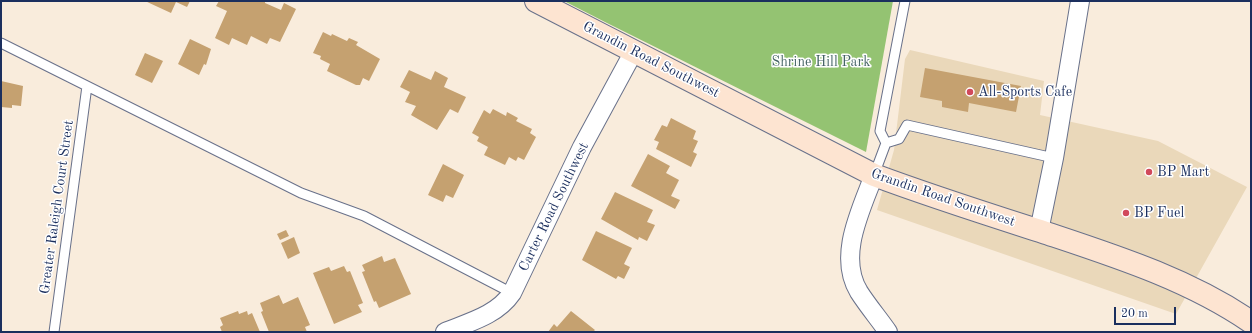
<!DOCTYPE html>
<style>
body{margin:0}
#map{position:relative;width:1252px;height:333px;overflow:hidden;background:#f9ecdc;font-family:"Old Standard TT",serif}
canvas{display:block}
.frame{position:absolute;inset:0;border:2px solid #1b2f5e;pointer-events:none}
.scale{position:absolute;left:1114px;top:307px;width:62px;height:18px;box-sizing:border-box;border:2px solid #1b2f5e;border-top:0;padding-left:5px;font-size:12px;line-height:14px;white-space:nowrap;color:#1b2f5e;-webkit-text-stroke:3px #fff;paint-order:stroke}
</style>
<div id="map">
<canvas width="1252" height="333"></canvas>
<div class="frame"></div>
<div class="scale">20 m</div>
</div>
<script>
const context = document.querySelector('canvas').getContext('2d');
context.lineJoin = 'round';
function fillPath(path, color) {
  context.fillStyle = color;
  context.fill(path, 'evenodd');
}
function stroke(path, color, width, dash) {
  context.strokeStyle = color;
  context.lineWidth = width;
  context.lineCap = dash ? 'butt' : 'round';
  context.setLineDash(dash || []);
  context.stroke(path);
}
function label(font, color, halo, rows, align = 'center') {
  context.font = font + ' "Old Standard TT",serif';
  context.lineWidth = 3;
  context.setLineDash([]);
  context.textBaseline = 'middle';
  context.strokeStyle = halo;
  context.fillStyle = color;
  for (const [text, x, y, turn = 0] of rows) {
    context.save();
    context.translate(x, y);
    context.rotate((+turn || 0) * Math.PI / 180);
    context.textAlign = isNaN(turn) ? turn : align;
    if (halo) context.strokeText(text, 0, 0);
    context.fillText(text, 0, 0);
    context.restore();
  }
}
const built = new Path2D(`
 M910,50L1044,81L1040,115L1158,141L1247,187L1176,314L877,210L894,150L905,59Z`);
const green = new Path2D(`
 M564,1H893L866,152L605,22Z`);
const building = new Path2D(`
 M145,1H190L187,7L176,2L171,13Z
 M219,1H265V3L281,10L284,3L296,9L280,42L270,38L267,44L251,36L247,45L232,38L229,45L215,38L227,11L216,6Z
 M323,32L331,36L332,34L347,41L349,38L358,42L356,45L380,59L369,81L363,78L360,85H356L327,71L330,64L320,59L321,56L313,53Z
 M190,39L211,49L206,65L204,64L199,75L178,64Z
 M145,53L163,61L152,83L135,75Z
 M925,68L1021,86L1016,112L969,103L968,112L942,107V101L920,97Z
 M409,70L431,80L435,71L448,78L444,87L466,97L458,113L450,109L437,130L411,115L416,106L405,102L410,92L400,87Z
 M1,81L23,86L21,106L12,105V108L1,107Z
 M493,109L506,116L507,112L518,118L516,121L532,129L530,133L536,137L524,160L518,157L516,161L509,157L505,165L484,155L488,147L477,141L479,137L472,133L484,110L490,114Z
 M671,118L696,131L693,139L698,141L693,152L697,154L691,167L656,149L659,142L654,140L662,125L667,127Z
 M648,154L670,166L666,173L679,180L671,196L680,200L675,209L631,186Z
 M443,164L464,175L453,198L446,195L443,202L428,195Z
 M615,192L653,210L647,222L655,225L647,241L639,237L638,240L601,219Z
 M286,230L289,236L280,240L277,234Z
 M596,231L632,248L624,264L630,267L624,279L618,276L616,279L582,260Z
 M294,237L300,253L288,259L281,243Z
 M382,256L384,262L395,258L411,294L379,308L376,301L374,302L362,272L365,271L362,265Z
 M344,266L347,272L350,271L363,303L358,305L362,312L334,324L313,273L329,267L331,271Z
 M279,295L283,304L298,297L310,325L305,327L307,332H269L261,312L263,311L260,303Z
 M238,311L239,314L247,311L248,315L252,313L260,332H222L220,327L223,325L220,318Z
 M571,311L595,330L593,332H548L554,324L557,327Z`);
const lane = new Path2D(`
 M1,43L301,193L364,216L512,293
 M886,143L899,139L907,125L1054,158
 M874,175L886,143L880,131L905,1
 M54,332L87,86`);
const street = new Path2D(`
 M874,175C861,210 837,256 859,292C868,306 879,319 888,332
 M1039,231L1054,158L1080,1
 M445,332C470,322 497,315 512,293L582,147L634,51`);
const secondary = new Path2D(`
 M536,1L874,175C930,196 987,214 1043,232C1115,256 1188,279 1251,322`);
const markers = [
 [970,92,4,"#d1495b"],
 [1149,172,4,"#d1495b"],
 [1126,213,4,"#d1495b"]
];
const streetNames = [
 ["Grandin Road Southwest",651,60,27],
 ["Grandin Road Southwest",943,198,19],
 ["Greater Raleigh Court Street",57,207,-82],
 ["Carter Road Southwest",554,207,-64]
];
const parkNames = [
 ["Shrine Hill Park",821,62]
];
const poiNames = [
 ["All-Sports Cafe",978,92],
 ["BP Mart",1157,172],
 ["BP Fuel",1134,213]
];
fillPath(built, '#ead8ba');
fillPath(green, '#94c372');
fillPath(building, '#c5a170');
stroke(lane, '#69718a', 11);
stroke(street, '#69718a', 20);
stroke(secondary, '#69718a', 24);
stroke(lane, '#fff', 9);
stroke(street, '#fff', 18);
stroke(secondary, '#fde4d1', 22);
for (const [x, y, r, color] of markers) {
  const dot = new Path2D();
  dot.arc(x, y, r, 0, 2 * Math.PI);
  context.fillStyle = color;
  context.fill(dot);
  stroke(dot, '#fff', 1.5);
}
label('14px', '#1b2f5e', '#fff', streetNames);
label('14px', '#456365', '#fff', parkNames);
label('14px', '#1b2f5e', '#fff', poiNames, 'left');
</script>
